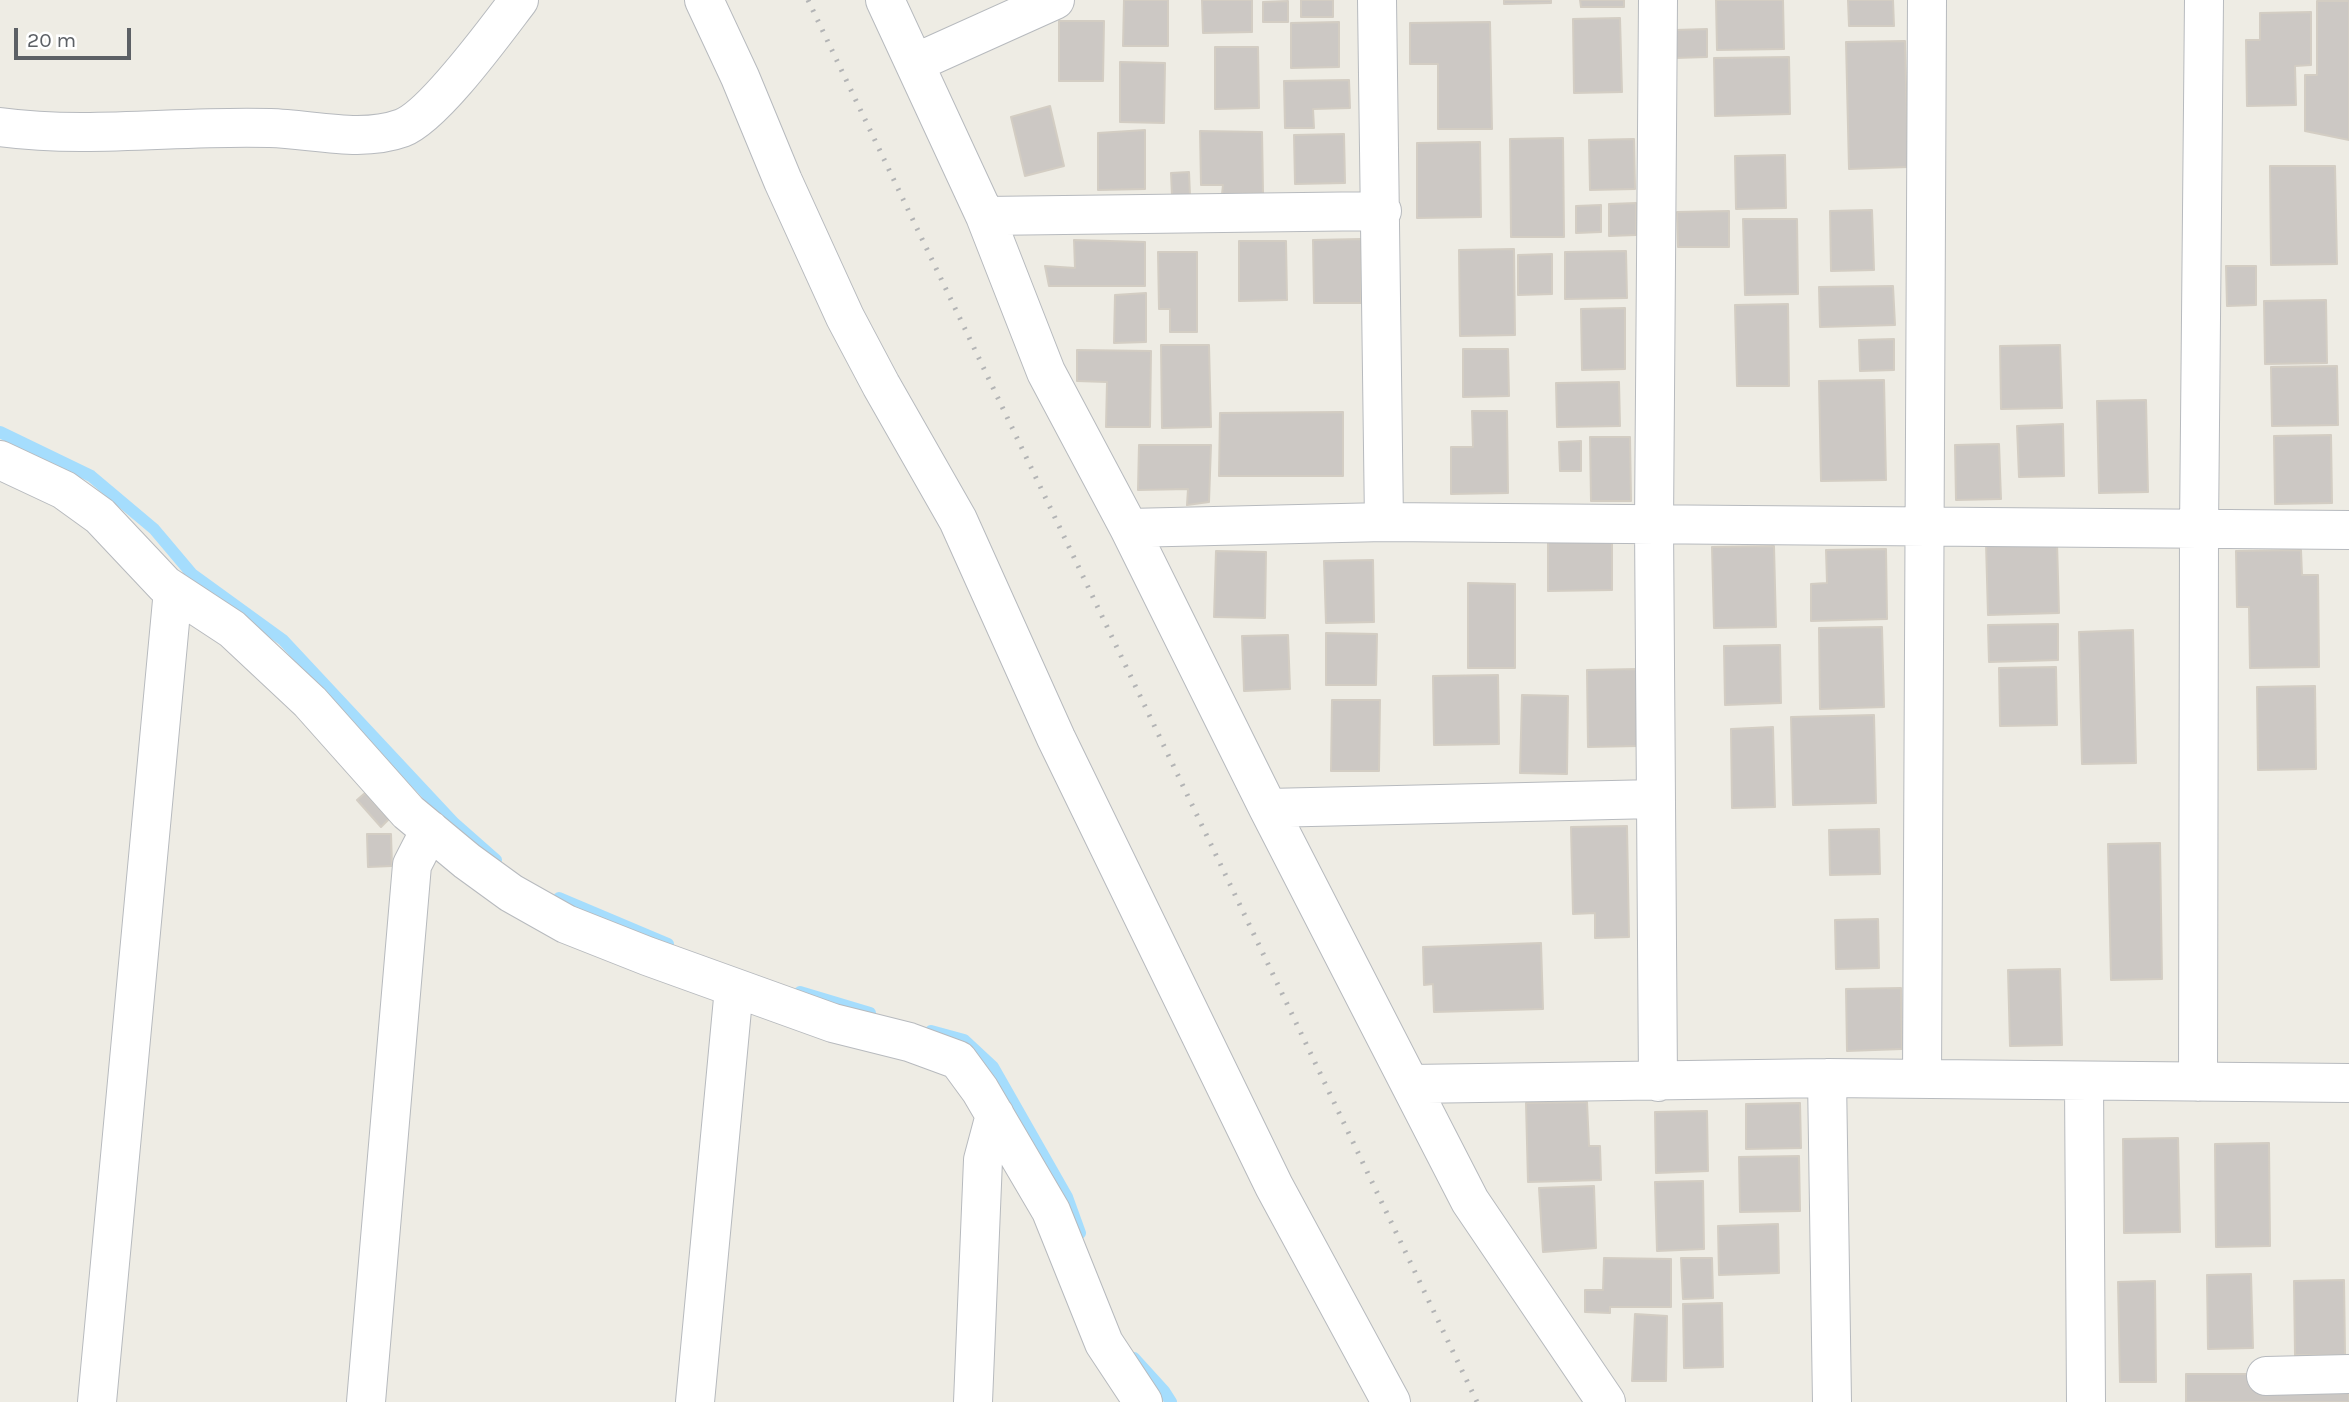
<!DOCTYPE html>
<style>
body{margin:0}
#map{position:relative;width:2349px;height:1402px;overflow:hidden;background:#eeece4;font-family:Karla,sans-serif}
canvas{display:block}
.scale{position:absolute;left:14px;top:28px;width:117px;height:32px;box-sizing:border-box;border:4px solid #5c6065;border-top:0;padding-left:9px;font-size:21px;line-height:24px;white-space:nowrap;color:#5c6065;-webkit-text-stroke:5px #fff;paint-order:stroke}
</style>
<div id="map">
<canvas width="2349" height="1402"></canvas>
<div class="scale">20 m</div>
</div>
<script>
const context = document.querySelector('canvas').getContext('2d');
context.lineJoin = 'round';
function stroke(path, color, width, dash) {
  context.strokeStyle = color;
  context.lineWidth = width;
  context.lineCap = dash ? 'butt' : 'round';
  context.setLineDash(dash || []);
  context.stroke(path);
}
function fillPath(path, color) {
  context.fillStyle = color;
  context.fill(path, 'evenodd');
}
const stream = new Path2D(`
 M0,432L91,476L154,529L192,574L283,640L454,823L496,860
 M559,898L668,944
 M800,992L870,1013
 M931,1031L964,1040L993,1067L1067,1197L1080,1233
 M1134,1358L1164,1391L1171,1402`);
const building = new Path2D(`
 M1124,0H1168V46H1123Z
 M1202,0H1252V32L1203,33Z
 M1301,0H1333V17H1301Z
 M1504,0H1551V3L1504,4Z
 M1580,0H1624V7H1581Z
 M1716,0H1783L1784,49L1717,50Z
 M1848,0H1893L1894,26H1849Z
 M1288,1V22H1263V2Z
 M2317,1H2349V140L2305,131V75H2317Z
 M2311,12V65L2295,66L2296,105L2247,106L2246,40H2260V13Z
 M1620,18L1622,92L1574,93L1573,19Z
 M1059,21H1104L1103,81H1059Z
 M1339,22V67L1291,68V23Z
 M1490,22L1492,129H1438V64H1410V23Z
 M1707,29V57L1675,58V30Z
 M1905,41L1908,167L1849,169L1846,42Z
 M1215,47H1258L1259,108L1215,109Z
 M1789,57L1790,114L1715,116L1714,58Z
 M1120,62L1165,63L1164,123L1120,122Z
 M1349,80L1350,108L1313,109L1314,128H1285L1284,81Z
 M1050,106L1064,166L1025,176L1011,117Z
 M1145,130V189L1098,190V133Z
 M1200,131L1262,132L1263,193L1222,194L1223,185H1201Z
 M1344,134L1345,183L1295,184L1294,135Z
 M1563,138L1564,237H1511L1510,139Z
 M1634,139L1635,189L1590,190L1589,140Z
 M1480,142L1481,217L1417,218V143Z
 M1785,155L1786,208L1736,209L1735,156Z
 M2270,166H2335L2337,264L2271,265Z
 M1189,172L1190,196H1172L1171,173Z
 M1636,203V235L1609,236V204Z
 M1601,205V232L1576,233V206Z
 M1872,210L1874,270L1831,271L1830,211Z
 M1729,211V247H1678L1677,212Z
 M1743,219H1797L1798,294L1745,295Z
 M1361,239V303H1314L1313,240Z
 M1074,240L1145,242V286H1049L1045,266L1075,268Z
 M1239,241H1286L1287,300L1239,301Z
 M1514,249L1515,335L1460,336L1459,250Z
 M1626,251L1627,298L1565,299V252Z
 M1158,252H1197V332H1170V309H1159Z
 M1552,254V294L1518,295V255Z
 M2226,266H2256V305L2227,306Z
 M1893,286L1895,325L1820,327L1819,287Z
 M1146,293V342L1114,343L1115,295Z
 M2326,300L2327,363L2265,364L2264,301Z
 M1788,304L1789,386H1737L1735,305Z
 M1625,308V369L1582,370L1581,309Z
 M1894,339V370L1860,371L1859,340Z
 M1161,345H1209L1211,427L1162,428Z
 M2060,345L2062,408L2001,409L2000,346Z
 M1463,349H1508L1509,396L1463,397Z
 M1077,350L1151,351L1150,427H1106L1107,382L1077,381Z
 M2337,366L2338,425L2272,426L2271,367Z
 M1884,380L1886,480L1821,481L1819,381Z
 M1619,382L1620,426L1557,427L1556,383Z
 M2146,400L2148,492L2099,493L2097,401Z
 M1472,411H1507L1508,493L1451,494V447H1473Z
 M1343,412V476H1219L1220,413Z
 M2063,424L2064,476L2019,477L2017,426Z
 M2331,435L2332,503L2275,504L2274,436Z
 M1590,437H1630L1631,501H1591Z
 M1581,441V471H1560L1559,442Z
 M1999,444L2001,499L1956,500L1955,445Z
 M1139,445H1211L1209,502L1187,505L1188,489L1138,490Z
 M1548,541H1612V590L1548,591Z
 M2057,542L2059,613L1988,615L1986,543Z
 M1774,546L1776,627L1714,628L1712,547Z
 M1886,549L1887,619L1811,621V584L1827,583L1826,550Z
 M2301,550L2302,575H2318L2319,667L2250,668L2249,607H2237L2236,551Z
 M1216,551L1266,552L1265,618L1214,617Z
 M1373,560L1374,622L1326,623L1324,561Z
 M1468,583L1515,584V668H1468Z
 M2058,624V660L1989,662L1988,625Z
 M1882,627L1884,707L1820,709L1819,628Z
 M2133,630L2136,763L2082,764L2079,632Z
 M1326,633L1377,634L1376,685H1326Z
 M1288,635L1290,689L1244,691L1242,636Z
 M1780,645L1781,703L1725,705L1724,646Z
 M2056,667L2057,725L2000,726L1999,668Z
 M1638,669V746L1588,747L1587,670Z
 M1498,675L1499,744L1434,745L1433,676Z
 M2315,686L2316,769L2258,770L2257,687Z
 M1522,695L1568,696L1567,774L1520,773Z
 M1332,700H1380L1379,771H1331Z
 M1874,715L1876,803L1793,805L1791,717Z
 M1773,727L1775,807L1732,808L1731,729Z
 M365,793L389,819L381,827L357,800Z
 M1627,826L1629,937L1595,938V913L1573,914L1571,827Z
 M1879,829L1880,874L1830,875L1829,830Z
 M367,834H391L392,866L368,867Z
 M2160,843L2162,979L2111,980L2108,844Z
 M1878,919L1879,968L1836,969L1835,920Z
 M1541,943L1543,1009L1434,1012L1433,984L1424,985L1423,947Z
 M2060,969L2062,1045L2010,1046L2008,970Z
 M1901,988L1902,1049L1847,1051L1846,989Z
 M1587,1102L1589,1146H1600L1601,1180L1528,1182L1526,1103Z
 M1800,1103L1801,1148L1746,1149V1104Z
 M1707,1111L1708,1171L1656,1173L1655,1112Z
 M2178,1138L2180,1232L2124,1233L2123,1139Z
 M2269,1143L2270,1246L2216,1247L2215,1144Z
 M1799,1156L1800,1211L1740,1212L1739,1157Z
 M1703,1181L1704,1249L1657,1251L1655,1182Z
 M1594,1186L1596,1248L1543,1252L1539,1188Z
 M1778,1224L1779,1273L1719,1275L1718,1226Z
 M1604,1258L1671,1259V1307H1610V1313L1585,1312V1290H1603Z
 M1681,1258H1712L1713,1298L1683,1299Z
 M2251,1274L2253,1348L2208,1349L2207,1275Z
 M2344,1280L2345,1355H2295L2294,1281Z
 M2155,1281L2156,1382H2120L2118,1282Z
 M1722,1303L1723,1367L1684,1368L1683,1304Z
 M1635,1314L1667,1316L1666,1381H1632Z
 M2186,1374H2254L2349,1382V1402H2186Z`);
const minor = new Path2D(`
 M704,0L740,77L783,181L845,317L881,385L958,520L1056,738L1274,1186L1391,1402
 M885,0L985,216L1046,372L1129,528L1268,808L1470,1201L1606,1402
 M1377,0L1384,522
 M1658,0L1654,524L1658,1082
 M915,63L1055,0
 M0,127C89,139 180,125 270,128C312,129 361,143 402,128C434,116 496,30 519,0
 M985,216L1382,211
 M0,460L64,490L100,516L165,585L232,629L310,702L408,812L467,861L511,893L566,924L647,956L833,1023L909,1042L958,1060L980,1090L1051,1211L1104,1343L1143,1402
 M1129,528L1384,522L2349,530
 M1268,808L1655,799
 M1827,1078L1832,1402
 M1922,1079L1927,0
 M2084,1081L2086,1402
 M2198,1082L2199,530L2204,0
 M1410,1084L1827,1078L2349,1083
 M2266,1376L2349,1374
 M97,1402L173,590
 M366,1402L412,865L430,830
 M695,1402L734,988
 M973,1402L983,1160L995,1115`);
const rail = new Path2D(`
 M808,0L1477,1402`);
stroke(stream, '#a5ddfd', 12);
fillPath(building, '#ccc8c4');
stroke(building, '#d3cdc3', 2);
stroke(minor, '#b7babe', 40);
stroke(minor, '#fff', 38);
stroke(rail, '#b3b4b5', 5, [2, 9]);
</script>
